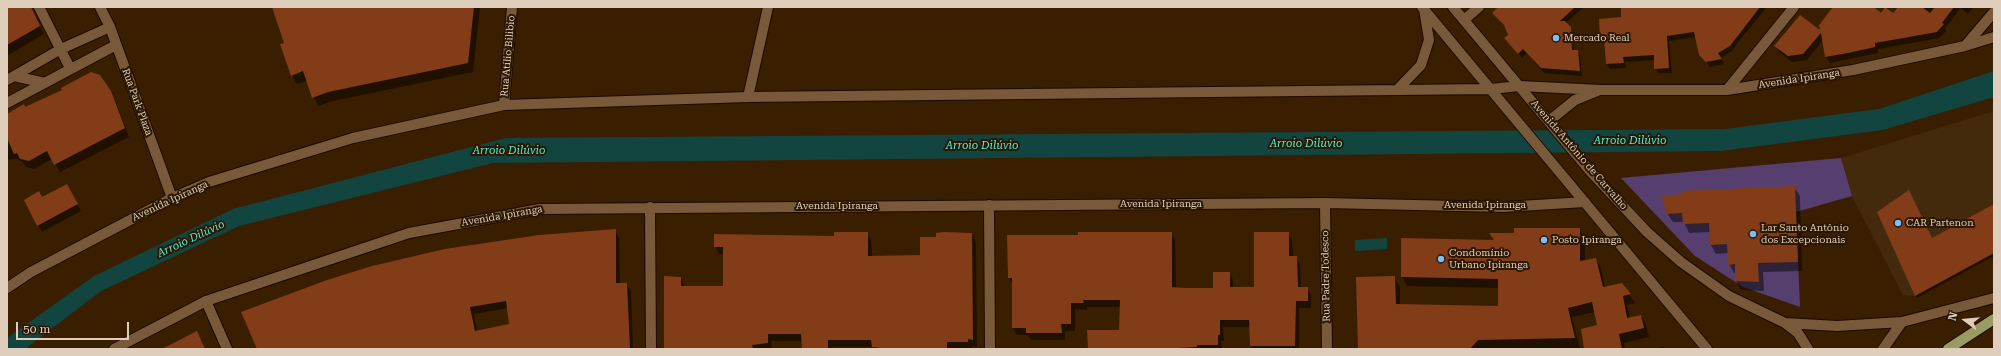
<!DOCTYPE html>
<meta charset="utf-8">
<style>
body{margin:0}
#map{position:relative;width:2001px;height:356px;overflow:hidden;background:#3a1e00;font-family:"Roboto Serif",serif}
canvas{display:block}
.frame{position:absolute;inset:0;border:8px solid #e0cebd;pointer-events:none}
.north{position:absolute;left:1945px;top:300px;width:40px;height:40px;-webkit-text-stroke:3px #2c1701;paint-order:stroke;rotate:286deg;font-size:11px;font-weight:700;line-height:16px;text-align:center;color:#e0cebd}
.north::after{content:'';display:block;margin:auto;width:14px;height:18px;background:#e0cebd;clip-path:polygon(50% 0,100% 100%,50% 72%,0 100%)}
.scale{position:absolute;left:16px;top:322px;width:113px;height:18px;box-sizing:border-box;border:2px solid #e0cebd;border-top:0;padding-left:5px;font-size:12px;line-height:14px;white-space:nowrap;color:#e0cebd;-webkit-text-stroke:3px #2c1701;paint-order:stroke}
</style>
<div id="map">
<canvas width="2001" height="356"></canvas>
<div class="frame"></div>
<div class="north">N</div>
<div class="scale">50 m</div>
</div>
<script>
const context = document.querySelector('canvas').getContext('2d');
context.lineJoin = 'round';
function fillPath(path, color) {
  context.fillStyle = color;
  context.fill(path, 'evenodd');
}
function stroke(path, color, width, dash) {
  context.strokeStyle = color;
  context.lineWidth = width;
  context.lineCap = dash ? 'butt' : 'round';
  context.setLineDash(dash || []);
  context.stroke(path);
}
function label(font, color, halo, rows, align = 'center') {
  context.font = font + ' "Roboto Serif",serif';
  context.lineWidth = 4;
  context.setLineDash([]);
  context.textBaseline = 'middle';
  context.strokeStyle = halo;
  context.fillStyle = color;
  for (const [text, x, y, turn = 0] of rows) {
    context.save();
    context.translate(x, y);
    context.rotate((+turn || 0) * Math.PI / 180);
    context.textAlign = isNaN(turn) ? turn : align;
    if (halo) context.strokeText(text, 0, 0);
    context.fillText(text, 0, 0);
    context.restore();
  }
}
const built = new Path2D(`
 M1994,111V253L1915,296L1903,295L1852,196L1841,158Z`);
const green = new Path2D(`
 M1841,158L1852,196L1796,212L1800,307L1743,287L1695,256L1621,178Z`);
const water = new Path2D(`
 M1994,71V97L1883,130L1721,151L493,163L239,226L101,291L25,349H7V338L94,276L233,209L506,138L1725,129L1879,109Z
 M1387,238V249L1355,251V240Z`);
const shadow = new Path2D(`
 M7,7H30L44,34L7,56Z
 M280,7H480L473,72L333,101L318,106L307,81L297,84L292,75Z
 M1500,7H1584L1566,23L1573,33L1574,51H1577L1580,56L1582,76L1544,73L1527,53L1522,58L1506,39L1511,34L1494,13Z
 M1622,7H1767L1739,41L1732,51L1721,58L1724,64L1710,67L1700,54L1696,37L1669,41L1672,73H1658L1655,68V60L1625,62L1626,68L1610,69L1607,64L1605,44L1601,39L1622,18Z
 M1834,7H1872L1881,14H1892L1897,7H1974L1968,14L1961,8L1945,28L1946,31L1940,38L1878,49V53L1830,63L1826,57L1823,40L1807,60L1792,62L1779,52L1776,46L1801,16L1822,33Z
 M100,75L115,100L129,137L60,172L52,159L34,169L26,167L22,161H20L18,159L7,160V115Z
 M66,185L81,211L42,232L38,225Z
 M1794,187L1800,196L1802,271L1763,272L1764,291L1741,290L1736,281V273H1734L1729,264L1728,253L1716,254L1711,245L1710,232L1689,233L1684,222H1673L1667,213Z
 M1994,205V256L1917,298L1878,212L1932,239Z
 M1579,229L1585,238V261L1595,259L1601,268L1605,288L1622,284L1635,303L1627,305L1630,318L1641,316L1646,325L1649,337L1624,343L1625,349H1585L1598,326L1595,312L1572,317L1580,348L1359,349L1394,277L1400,286V305L1499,307V288L1407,286L1402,277L1515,234Z
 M615,230L619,238L620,284H626L631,291L633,349H258ZM508,308L510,325L477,331L474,314Z
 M867,233L871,240L872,257L921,256L937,238L972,234L976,242L977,347L972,346V349H874L873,347H832V349H803L802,341H771L772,349H665L681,278L685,287H724V254H719L715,246Z
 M1171,233L1175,240L1176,288L1214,289L1229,273L1233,280V288H1255L1288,233L1292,240L1293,257H1296L1300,264L1301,288H1307L1311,295V308H1299V349H1253L1251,346V327H1223L1224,341H1221L1222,349H1089L1120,331L1121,307H1087V310L1075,309V331H1065V340H1031L1028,335H1017L1013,328V285L1009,278L1079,236Z
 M1663,346L1666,349H1656Z`);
const building = new Path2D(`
 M7,7H31L40,26L7,45Z
 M272,7H474L468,63L328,92L312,98L303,71L291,76L280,44L284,43Z
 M1498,7H1575L1560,21H1565L1571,27L1572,50H1578L1580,71L1541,68L1523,49L1518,54L1504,38L1508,35L1504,25L1492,13Z
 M1621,7H1760L1730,46L1718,53L1722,59L1706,62L1699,55L1694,32L1667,36L1669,68L1654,69V55L1623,57L1624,63L1606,64L1604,39H1600L1599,19L1621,17Z
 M1833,7H1874L1881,13L1885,7L1893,13L1898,7H1922L1930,13L1935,7H1954L1942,23L1944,24L1937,32L1875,43V47L1848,53L1825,57L1821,33L1803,54L1788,56L1774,46L1800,15L1820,30L1819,25Z
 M91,72L100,75L111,91L125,128L54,165L47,151L29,161L20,159L17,153L14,154L7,138V114L24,104L25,107L62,90L61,88Z
 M67,184L78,204L37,226L24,200L39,191L42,197Z
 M1795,186L1798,262L1758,263L1759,282L1735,281V264L1728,265L1727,244L1710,245L1709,223L1683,224L1682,213L1666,214L1662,196L1682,194V191Z
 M1909,190L1932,238L1994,204V253L1915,296L1877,212Z
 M1514,228H1580V261L1596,258L1603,287L1622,283L1631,294L1623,296L1627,318L1641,315L1644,328L1619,334L1622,349H1584L1581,329L1597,325L1592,302L1568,308L1575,338L1478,340L1470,349H1358L1356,277L1395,276L1396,304L1498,306V279L1401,277V238L1494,240L1489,233H1514Z
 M616,229V283H627L630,349H257L241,312L327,280L372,266L445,249L539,235ZM506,301L509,324L475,331L470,307Z
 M834,232H868V256L920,255V237H936V233L944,232L972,233L973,340L968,339V342H947V349H889L872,347L871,340H828V349H802L801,334H768V343L752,345L753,349H664V276L681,277V286H723V247H714V234L834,236Z
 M1078,232H1172V287L1184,288H1213V272H1230V287H1254V232H1289V256H1297L1298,287H1308V301H1296L1295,346H1250L1249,320H1220V335H1218V345H1197V347L1162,349H1088L1087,330H1119L1120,300H1083L1084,303H1071V324H1061L1062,333H1026V328H1012V278H1008L1007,235H1078Z
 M197,331L205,349H162Z`);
const minor = new Path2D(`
 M39,7L70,68
 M100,7L110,27L172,198
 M1464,20L1479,7
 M1965,46L1994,12
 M14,76L45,83
 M7,80L61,49L110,27
 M1519,86L1601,90H1727L1853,70L1965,46L1994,37
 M1727,90L1794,7
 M748,97L768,7
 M7,103L116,45
 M1549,121L1575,100L1597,91
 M1325,203L1327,349
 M989,205L990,349
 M650,207L651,349
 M206,301L227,349`);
const tertiary = new Path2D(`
 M504,105L512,7`);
const secondary = new Path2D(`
 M1422,7L1707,349
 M1453,7L1590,171L1647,232L1681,262L1729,296L1785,323L1837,326L1902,322L1994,298
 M1398,89L1421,65L1429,40L1424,9
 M7,288L31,272L172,198L209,182L353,138L504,105L748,97L1491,89L1519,86
 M1785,323L1798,333L1808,349
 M114,349L206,301L409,233L540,209L1325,203L1503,207L1585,202
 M1883,349L1902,322`);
const primary = new Path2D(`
 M1948,349L1994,319`);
const markers = [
 [1556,38,4,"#7bbef8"],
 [1898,223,4,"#7bbef8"],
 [1753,234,4,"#7bbef8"],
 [1544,240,4,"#7bbef8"],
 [1441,259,4,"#7bbef8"]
];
const poiNames = [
 ["Mercado Real",1564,38],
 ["CAR Partenon",1906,223],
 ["Lar Santo Antônio",1761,228],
 ["dos Excepcionais",1761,240],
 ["Posto Ipiranga",1552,240],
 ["Condomínio",1449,253],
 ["Urbano Ipiranga",1449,265]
];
const streetNames = [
 ["Rua Atílio Bilibio",508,56,-85],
 ["Avenida Ipiranga",1799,79,-9],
 ["Rua Park Plaza",137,102,70],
 ["Avenida Antônio de Carvalho",1579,155,49],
 ["Avenida Ipiranga",170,201,-25],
 ["Avenida Ipiranga",1161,204],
 ["Avenida Ipiranga",1485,205],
 ["Avenida Ipiranga",837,206],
 ["Avenida Ipiranga",502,216,-10],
 ["Rua Padre Todesco",1326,276,-91]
];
const waterNames = [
 ["Arroio Dilúvio",1630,141],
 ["Arroio Dilúvio",1306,144],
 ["Arroio Dilúvio",982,146],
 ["Arroio Dilúvio",509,151],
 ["Arroio Dilúvio",191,239,-25]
];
fillPath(built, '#442a0d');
fillPath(green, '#563f6e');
fillPath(water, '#124540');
fillPath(shadow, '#0007');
fillPath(building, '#823c17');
stroke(minor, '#1d0900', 12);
stroke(tertiary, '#1d0900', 12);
stroke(secondary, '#1d0900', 12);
stroke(primary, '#1d0900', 12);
stroke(minor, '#785939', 10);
stroke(tertiary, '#785939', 10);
stroke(secondary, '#785939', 10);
stroke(primary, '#989c62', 10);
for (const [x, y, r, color] of markers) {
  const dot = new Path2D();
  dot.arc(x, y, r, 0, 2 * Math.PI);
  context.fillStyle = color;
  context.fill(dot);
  stroke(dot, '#2c1701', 1.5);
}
label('10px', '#e0cebd', '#2c1701', poiNames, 'left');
label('10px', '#e0cebd', '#2c1701', streetNames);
label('italic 11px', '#50eede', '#2c1701', waterNames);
</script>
